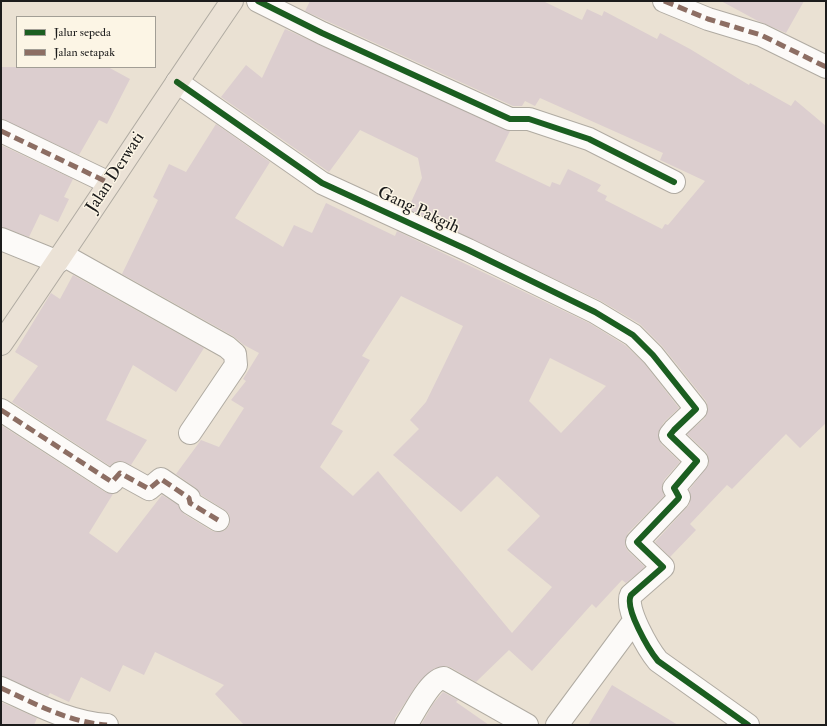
<!DOCTYPE html>
<style>
body{margin:0}
#map{position:relative;width:827px;height:726px;overflow:hidden;background:#eae1d3;font-family:"IM FELL Double Pica",serif}
canvas{display:block}
.frame{position:absolute;inset:0;border:2px solid #1c1c1c;pointer-events:none}
.legend{position:absolute;left:16px;top:16px;width:140px;height:52px;box-sizing:border-box;background:#fcf5e5;border:1px solid #a29e95;margin:0;padding:5px 7px;list-style:none;font-size:12px;color:#1c1c1c}
.legend li{display:flex;align-items:center;gap:8px;height:20px}
.legend b{width:20px;border:1px solid #a29e95}
</style>
<div id="map">
<canvas width="827" height="726"></canvas>
<div class="frame"></div>
<ul class="legend">
<li><b style="height:5px;background:#1b5e20"></b>Jalur sepeda</li>
<li><b style="height:5px;background:#8d6e63"></b>Jalan setapak</li>
</ul>
</div>
<script>
const context = document.querySelector('canvas').getContext('2d');
context.lineJoin = 'round';
function fillPath(path, color) {
  context.fillStyle = color;
  context.fill(path, 'evenodd');
}
function stroke(path, color, width, dash) {
  context.strokeStyle = color;
  context.lineWidth = width;
  context.lineCap = dash ? 'butt' : 'round';
  context.setLineDash(dash || []);
  context.stroke(path);
}
function label(font, color, halo, rows, align = 'center') {
  context.font = font + ' "IM FELL Double Pica",serif';
  context.lineWidth = 3;
  context.setLineDash([]);
  context.textBaseline = 'middle';
  context.strokeStyle = halo;
  context.fillStyle = color;
  for (const [text, x, y, turn = 0] of rows) {
    context.save();
    context.translate(x, y);
    context.rotate((+turn || 0) * Math.PI / 180);
    context.textAlign = isNaN(turn) ? turn : align;
    if (halo) context.strokeText(text, 0, 0);
    context.fillText(text, 0, 0);
    context.restore();
  }
}
const building = new Path2D(`
 M310,1H543L582,20L587,9L602,16L604,11L657,39L660,33L690,49L749,85L750,83L791,106L795,100L826,126V423L800,448L786,434L732,489L727,485L690,524L696,530L670,557L655,542L689,505L691,497L689,490L709,464V458L706,452L687,434L705,418L708,407L706,401L662,346L640,324L601,301L408,209L422,178L418,158L360,130L329,172L221,97L246,65L262,78L285,29L510,131L495,161L550,187L552,182L560,185L568,169L601,185L597,191L607,196L605,200L662,229L665,224L668,225L705,181L660,160L663,153L540,98L535,106L525,101L522,106H513L305,11Z
 M721,1H804L786,33L758,21Z
 M1,67H108L130,79L107,124L99,120L79,155L1,119Z
 M216,124L270,162L235,218L283,247L294,225L312,233L326,203L395,236L397,231L589,323L625,345L644,363L679,408L664,422L658,433L661,444L680,462L664,480L662,487L664,496L628,533L625,539V546L628,551L645,567L626,583L622,580L596,608L592,604L532,671L509,650L476,682L450,667L445,666L435,668L418,683L395,718L394,725H244L215,694L224,685L155,652L144,675L123,665L110,692L81,677L69,702L50,693L48,696L1,676V425L105,492L113,494L89,533L117,553L162,495L178,505L184,514L212,531L217,532L224,531L229,526L230,521L229,514L225,510L201,495L196,488L176,474L201,440L219,447L244,408L231,400L246,381L243,379L259,353L244,345L233,336L122,274L158,200L153,197L169,164L186,172ZM401,296L463,326L426,402L410,420L419,429L393,455L461,512L497,476L540,516L507,550L552,587L512,633L378,471L353,496L320,467L343,431L331,424L370,360L362,356ZM550,358L606,386L561,433L529,401Z
 M1,145L73,179L64,197L69,199L58,222L40,214L29,237L1,227Z
 M73,275L204,348L176,392L133,365L106,420L147,440L131,465L120,461L115,462L110,466L12,402L38,366L15,352L51,293L60,299Z
 M612,685L678,725H588Z
 M443,692L458,700L456,702L489,725H421L433,704Z
 M1,702L37,718L34,725H1Z`);
const street = new Path2D(`
 M258,1L322,33L510,119H529L589,139L674,182
 M664,1L708,19L761,35L826,67
 M177,82L322,183L468,250L595,312L633,335L653,355L696,409L674,430L670,435L697,461L674,488L679,497L678,499L637,542L663,567L631,595C624,608 649,650 658,661L748,725
 M1,131L109,183
 M1,239L58,262
 M63,255L227,347L235,354L236,365L190,433
 M1,410L112,482L120,473L149,489L161,479L189,498L190,503L218,520
 M1,688C36,704 68,722 107,725
 M406,725C414,713 430,679 444,678L527,725
 M557,725L631,625L635,622`);
const primary = new Path2D(`
 M1,344C79,231 154,115 232,1`);
const quiet = new Path2D(`
 M664,1L708,19L761,35L826,67
 M1,131L109,183
 M1,410L112,482L120,473L149,489L161,479L189,498L190,503L218,520
 M1,688C36,704 68,722 107,725`);
const cycleway = new Path2D(`
 M258,1L322,33L510,119H529L589,139L674,182
 M177,82L322,183L468,250L595,312L633,335L653,355L696,409L674,430L670,435L697,461L674,488L679,497L678,499L637,542L663,567L631,595C624,608 649,650 658,661L748,725`);
const streetNames = [
 ["Jalan Derwati",116,173,-57],
 ["Gang Pakgih",418,211,25]
];
fillPath(building, '#dccecf');
stroke(street, '#b0aba2', 24);
stroke(primary, '#b0aba2', 24);
stroke(street, '#fcfaf8', 22);
stroke(primary, '#ebe2d6', 22);
stroke(quiet, '#8d6e63', 5, [10, 5]);
stroke(cycleway, '#1b5e20', 6);
label('17px', '#1c1c1c', '#fcf5e5', streetNames);
</script>
